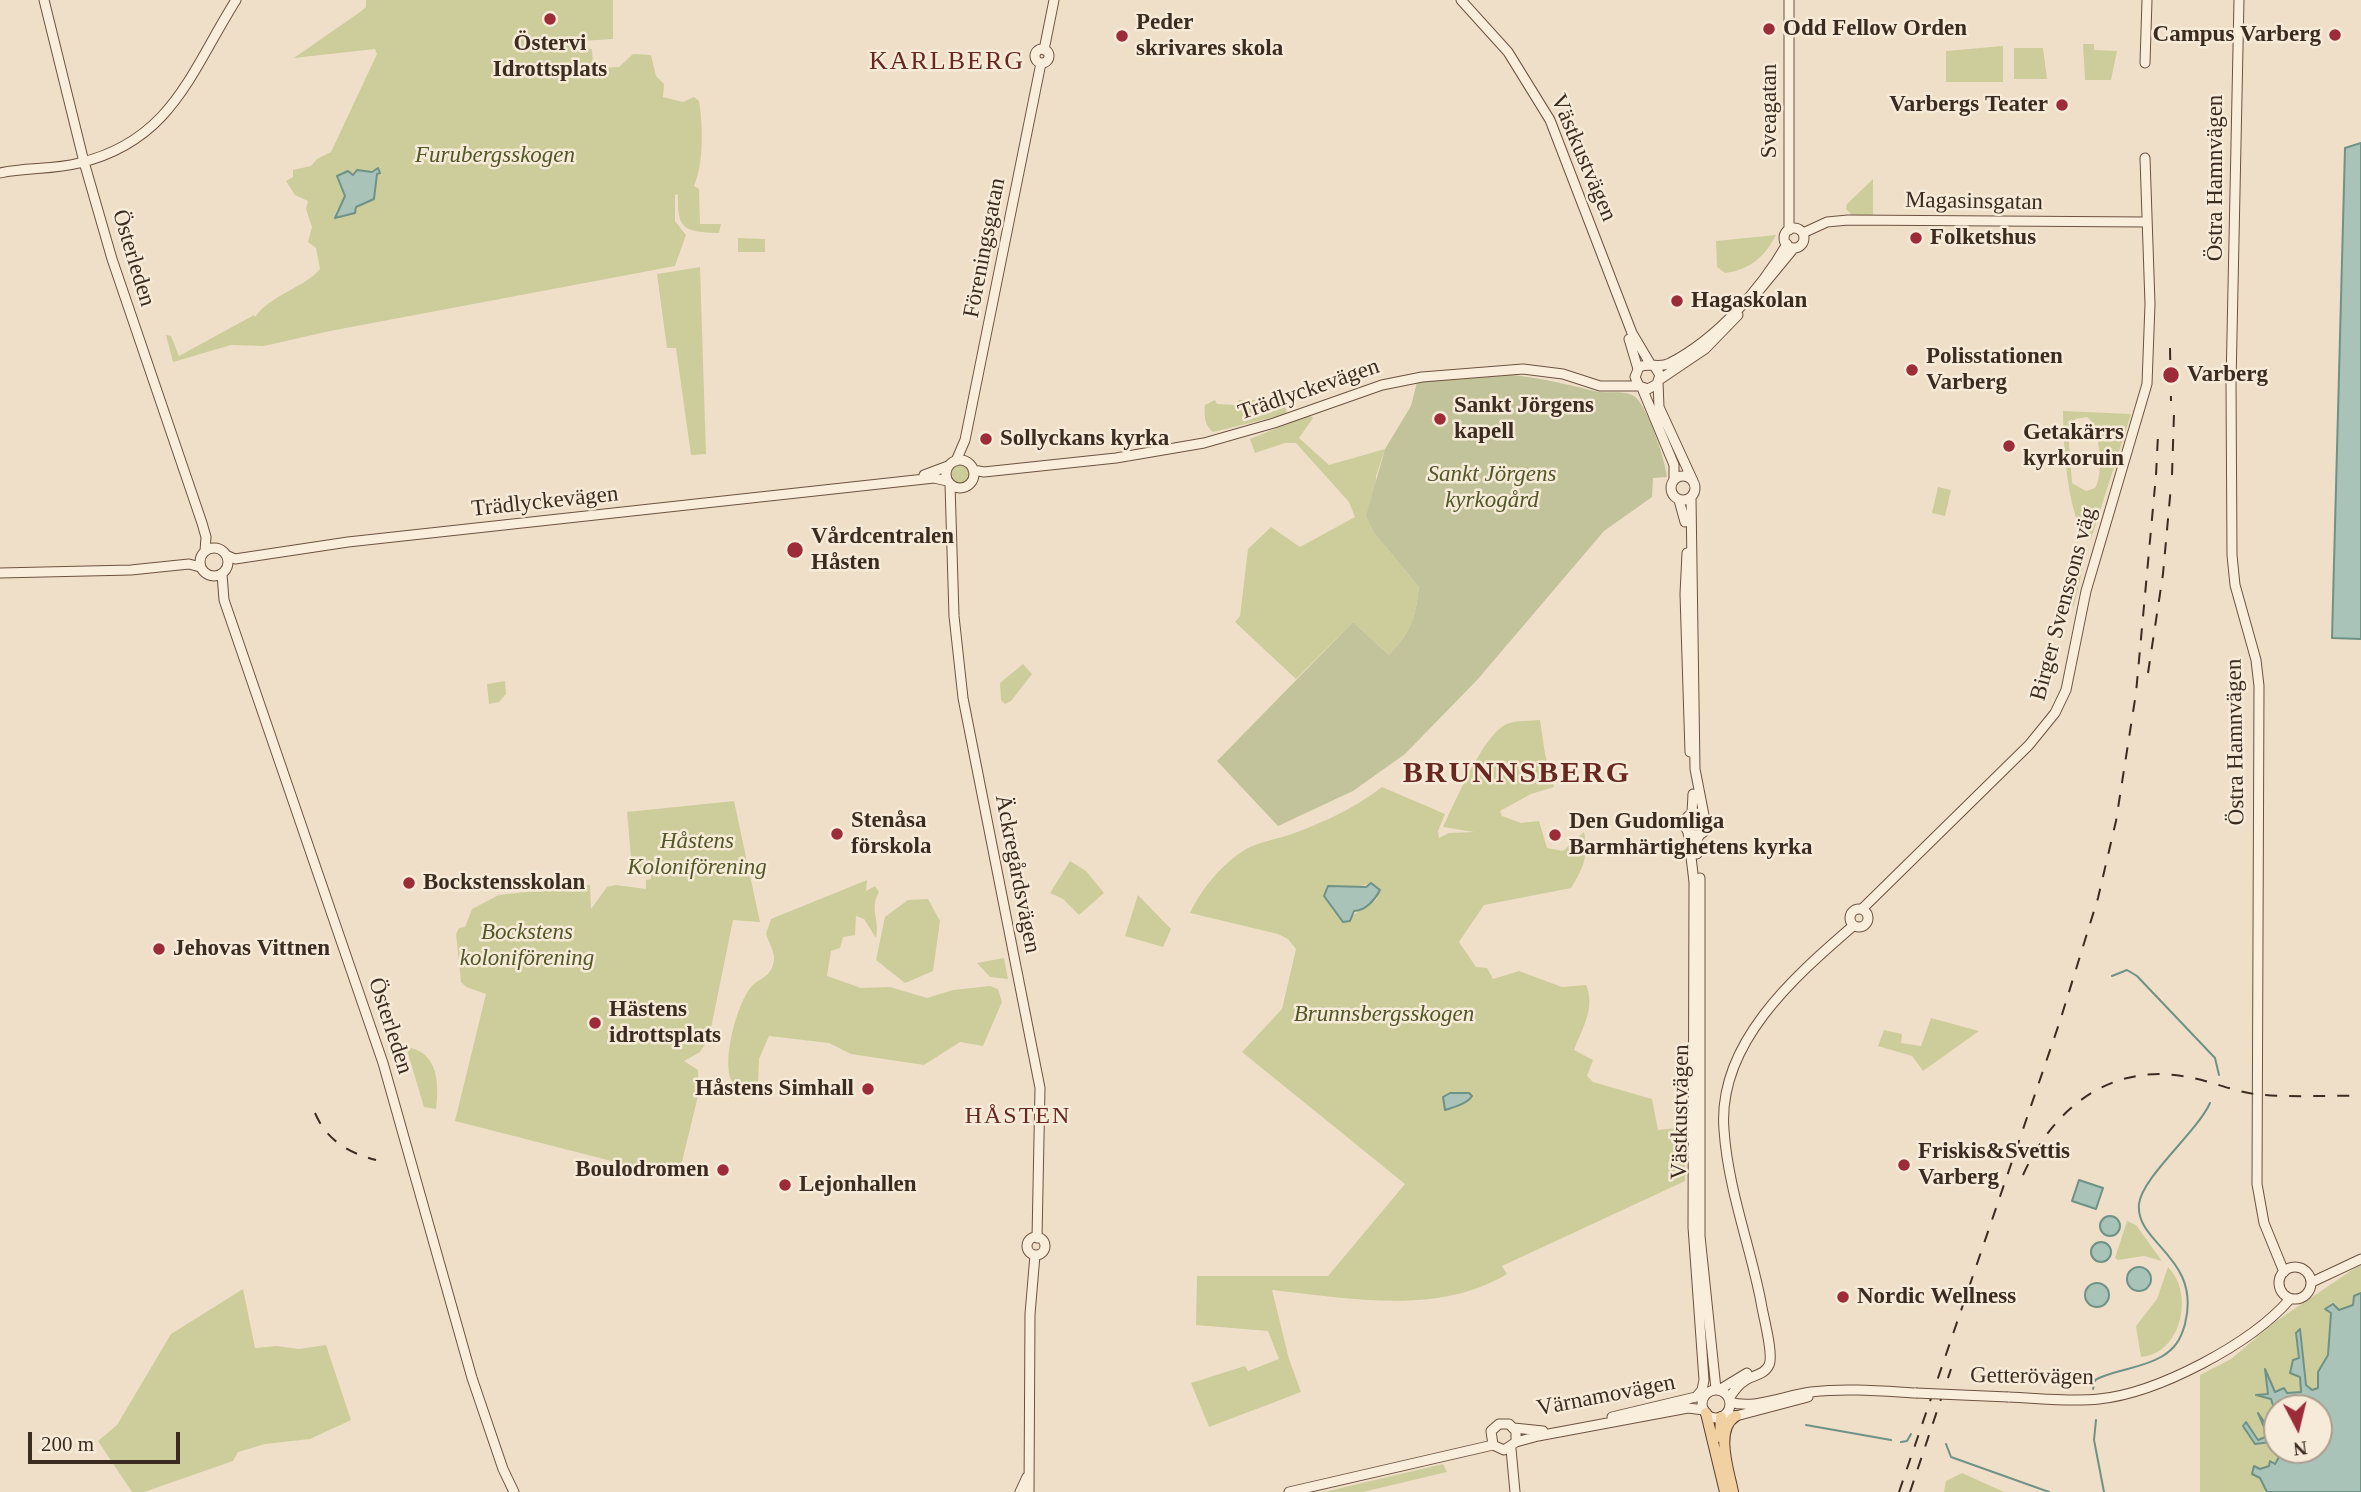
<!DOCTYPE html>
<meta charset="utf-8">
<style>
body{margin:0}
#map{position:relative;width:2361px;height:1492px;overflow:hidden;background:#efdfc8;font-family:Georgia,serif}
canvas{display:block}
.north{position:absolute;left:2263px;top:1394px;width:70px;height:70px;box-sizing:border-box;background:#f6ead8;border:2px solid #ac9e8e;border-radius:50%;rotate:173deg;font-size:19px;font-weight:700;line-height:28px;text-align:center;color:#3c2b20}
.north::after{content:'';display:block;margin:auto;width:24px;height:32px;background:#9b2c38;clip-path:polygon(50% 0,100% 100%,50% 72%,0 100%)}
.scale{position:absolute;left:28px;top:1432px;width:152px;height:32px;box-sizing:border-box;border:4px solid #3c2b20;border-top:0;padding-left:9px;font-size:21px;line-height:24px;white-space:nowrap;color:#3c2b20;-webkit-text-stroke:5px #f6ead8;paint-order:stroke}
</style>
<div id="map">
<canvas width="2361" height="1492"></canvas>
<div class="north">N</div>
<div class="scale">200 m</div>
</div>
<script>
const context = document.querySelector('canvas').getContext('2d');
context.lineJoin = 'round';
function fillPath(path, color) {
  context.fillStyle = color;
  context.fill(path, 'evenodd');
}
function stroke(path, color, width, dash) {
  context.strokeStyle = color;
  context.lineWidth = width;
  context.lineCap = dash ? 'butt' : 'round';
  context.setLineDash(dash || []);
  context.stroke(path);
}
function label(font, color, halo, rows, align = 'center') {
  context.font = font + ' Georgia,serif';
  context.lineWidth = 5;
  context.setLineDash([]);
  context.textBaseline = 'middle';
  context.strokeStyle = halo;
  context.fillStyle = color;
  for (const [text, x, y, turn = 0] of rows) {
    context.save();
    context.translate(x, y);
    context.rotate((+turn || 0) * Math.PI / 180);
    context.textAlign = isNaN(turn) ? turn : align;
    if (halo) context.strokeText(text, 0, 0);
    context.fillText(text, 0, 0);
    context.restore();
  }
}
const green = new Path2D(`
 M366,0H613V39L580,41L592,50L593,62L598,68L619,67L633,54L651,55L656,76L664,84L663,97L683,102L694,97L699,101C703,125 704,163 694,186L699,189L700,224H721L719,233C683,232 677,229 678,194L675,195V221L686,235L675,266L330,331L264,346L231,345L173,362L166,335L171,336L179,356L254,315L255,317C269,296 307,286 320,269L316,248L308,242L312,227L306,209L308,201L295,195L286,181L293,177V170L311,166L317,159L331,152L377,54L375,49L294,58L360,12L366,7ZM377,169L374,199L356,207L351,214L336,212L346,196L341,183L353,175Z
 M2083,44H2094V50L2117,51L2111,80H2085Z
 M2003,46V82H1946V51Z
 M2014,48H2043L2047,79H2014Z
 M1873,179V215H1852L1846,209L1847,204Z
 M1776,235C1765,257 1749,270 1725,273L1717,267L1716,241Z
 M738,238L765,239V252H738Z
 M700,267L706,454L691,455L676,348H667L657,274Z
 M1215,400L1217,404L1237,405L1239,400H1255L1257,405L1277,404L1283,400L1287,414L1213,432C1204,425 1204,415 1205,405Z
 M2063,411L2131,414L2091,539C2067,528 2063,437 2063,411ZM2087,417C2100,425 2104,476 2095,488L2086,491L2072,483L2068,429L2075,419Z
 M1309,415L1313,418L1299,438L1329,465L1385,449L1376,476L1375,534L1419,587C1415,620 1412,630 1389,655L1353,622L1296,679L1235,622L1240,616L1248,549L1271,527L1300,547L1355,517L1349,502L1296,443H1285L1255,453L1250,439Z
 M949 475a11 11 0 1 1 22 0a11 11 0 1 1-22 0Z
 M1938,487L1951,490L1945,516L1932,513Z
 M2080,545L2087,550L2074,605L2069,610L2070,601L2073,600L2080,554L2076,552Z
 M1023,664L1032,674L1011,701L1005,704L1001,700L1000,683Z
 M505,681L506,694L499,702L489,704L487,684Z
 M1540,720L1545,754L1554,787L1531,794L1500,811L1502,816L1521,823L1539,821L1547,848L1563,851L1584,832C1589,856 1583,869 1571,888L1484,905L1459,942L1476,967L1487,968L1493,979L1519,971L1562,987L1586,985C1596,1007 1582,1029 1574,1050L1593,1060L1587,1076L1593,1082L1652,1099L1658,1130L1685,1127V1181L1502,1266L1507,1274C1438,1316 1349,1298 1272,1290L1289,1359L1301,1392L1209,1427L1191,1383L1245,1366L1248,1371L1279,1359L1268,1331L1196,1325L1197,1276H1328L1405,1184L1242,1052L1282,1009L1296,949L1288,939L1278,934L1190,913C1202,888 1222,864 1246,849C1259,842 1278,839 1292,834C1324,822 1355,808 1382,787L1445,814L1438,831L1439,838L1449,833L1474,832L1443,827C1455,803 1483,734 1507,724C1516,720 1531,721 1540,720ZM1371,883L1377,894V899L1343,922L1336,911L1357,887Z
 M734,801L760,922L733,920L709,1038L700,1052L684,1061L698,1070L699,1092L678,1178L455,1121L486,994L466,987L461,982L456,934L459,928L465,927L472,909L499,895L590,885L591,909L607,887L616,885L646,889V880L651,879V873L637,874L632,868L627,812Z
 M1070,861L1086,871L1104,893L1079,915L1063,899L1050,893Z
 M867,880L866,891L875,886L879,892C869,909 880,919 876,938L864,919L856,916L855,935L843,937L840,948L831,951L827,976L861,988L890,987L927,998L953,990L990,986L998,989L1002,1002L983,1046L960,1042L924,1065L851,1054L829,1043L769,1036L759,1059L758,1085L753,1093L746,1095C742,1091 734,1085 731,1080C722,1059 737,1004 751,987C759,978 769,978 773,965C777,954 769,944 766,934L771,919Z
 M1138,895L1171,929L1163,947L1125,936Z
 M928,899L940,921L933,971L905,983L876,960L885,917L908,900Z
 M1004,958L1008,979L990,977L977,963Z
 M1931,1018L1979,1031L1923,1071L1912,1056L1878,1046L1884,1030L1902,1034L1901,1043L1921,1046Z
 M411,1048C439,1055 439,1086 436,1109L424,1107L407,1050Z
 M2127,1221L2136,1225L2162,1261L2144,1256L2118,1260L2115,1258Z
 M2361,1264V1492H2200V1375L2231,1359L2275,1322ZM2277,1408H2319V1450H2277Z
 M2168,1267C2195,1294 2181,1354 2141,1357L2136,1326L2157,1299Z
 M243,1289L255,1348L277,1346L299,1349L326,1345L351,1420L310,1439L265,1444L238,1452L233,1461L144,1492H132L98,1441L117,1425L171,1334Z
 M1443,1464L1447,1472L1363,1492H1324Z
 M1962,1473L2004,1492H1944L1946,1481Z`);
const cemetery = new Path2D(`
 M1500,374C1533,376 1562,383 1594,391C1606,394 1621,390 1632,395C1646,400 1666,462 1667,477L1653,478L1652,497L1604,531L1478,679L1405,754L1353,791L1278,826L1217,761L1353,622L1389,655C1412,630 1415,620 1419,587L1375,534L1366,516L1385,449L1411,406L1417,382Z`);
const water = new Path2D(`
 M2361,143V639L2332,638L2345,148Z
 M378,168L380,173L377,174L374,199L356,207L355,213L335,218L345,196L337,176L348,171L353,175L357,170L372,172Z
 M1371,883L1380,890C1375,900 1365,911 1354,911L1350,921L1343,922L1324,896L1328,886L1366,887Z
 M1450,1093H1469L1472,1096C1467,1104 1454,1107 1445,1110L1443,1097Z
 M2079,1180L2103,1188L2096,1209L2072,1201Z
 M2100 1226a10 10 0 1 1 20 0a10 10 0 1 1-20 0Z
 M2091 1252a10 10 0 1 1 20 0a10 10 0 1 1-20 0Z
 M2127 1279a12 12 0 1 1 24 0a12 12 0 1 1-24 0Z
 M2085 1295a12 12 0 1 1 24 0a12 12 0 1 1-24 0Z
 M2361,1293V1492H2267L2260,1478L2252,1474L2254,1466L2260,1469L2269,1466L2270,1461L2275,1464L2279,1457L2271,1442L2255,1444L2243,1426L2246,1422L2258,1440L2268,1436L2258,1413L2274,1436H2277V1450H2319V1408H2277V1418L2271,1399L2256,1395L2268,1394L2265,1369L2275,1392L2284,1388L2287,1393L2301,1392L2300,1377L2290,1373L2293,1360L2299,1358L2296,1333L2300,1329L2306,1385L2312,1390L2318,1388V1372L2328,1355L2331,1313L2325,1309L2333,1304L2339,1310L2353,1305L2354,1296Z`);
const stream = new Path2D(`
 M2112,976L2127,970L2137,976L2215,1058L2219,1075
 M2093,1389L2095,1380L2099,1378C2119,1369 2142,1368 2161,1357C2175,1349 2181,1339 2185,1324C2202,1257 2135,1244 2139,1204C2142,1177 2197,1132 2210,1103
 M2096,1420L2094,1440L2104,1492
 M1806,1425L1891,1440
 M1901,1442L1907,1441L1911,1434
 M1946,1444L1951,1457L2049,1492`);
const secondary = new Path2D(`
 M44,0L84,162L112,259L202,523L206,537L205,551
 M1461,0L1508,52L1550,120L1632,333L1651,365
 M2239,0L2231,383L2232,555L2235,585L2256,660L2259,686L2257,1184L2264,1223L2284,1272
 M1035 56a7 7 0 1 1 14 0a7 7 0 1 1-14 0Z
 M1044,50L1054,0
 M2145,63L2147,0
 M0,173C26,167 53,170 79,163C172,141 191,71 236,0
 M1784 238a10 10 0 1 1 20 0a10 10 0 1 1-20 0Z
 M1789,230V0
 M1803,233L1827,222L1848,220L2147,222
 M1752,299L1794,248
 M1629,339L1638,369
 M1655,367L1660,375L1657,384L1648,389L1639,386L1635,377L1639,367C1650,362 1659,369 1670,363C1717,339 1761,289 1787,244
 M1659,380L1705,349L1738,315
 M1658,382L1659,407L1693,481
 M1642,388L1674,465V480
 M946 474a14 14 0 1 1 28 0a14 14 0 1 1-28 0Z
 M956,461L965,440L1041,63
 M973,470L984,472L1116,458L1204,443L1274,423L1382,385L1422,377L1523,369L1563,374L1600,386H1639
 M924,475L948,466
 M1671 488a12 12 0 1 1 24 0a12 12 0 1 1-24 0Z
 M950,484L954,616L963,698L1040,1088L1037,1238
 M1691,498L1695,769L1704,815
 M1679,500L1685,522
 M200 562a14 14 0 1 1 28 0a14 14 0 1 1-28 0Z
 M1687,553L1685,594L1690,752
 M226,555L235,559L348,542L934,478L947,481
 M0,573L131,570L189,564L200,567
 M222,574L224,600L383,1063L472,1378L503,1469L514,1492
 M1685 824a11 11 0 1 1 22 0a11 11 0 1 1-22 0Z
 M1692,813L1693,794
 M1688,832L1694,882L1693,1227L1704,1380L1702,1390L1696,1397
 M1697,854L1696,842L1700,834
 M1700,878V1236L1716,1389
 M1850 918a9 9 0 1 1 18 0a9 9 0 1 1-18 0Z
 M1862,909L2029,745L2055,713L2066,690L2086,591L2147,384L2150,304L2145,158
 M1027 1246a9 9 0 1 1 18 0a9 9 0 1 1-18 0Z
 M2279 1283a16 16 0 1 1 32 0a16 16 0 1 1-32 0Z
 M2312,1282L2361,1259
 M1702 1404a14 14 0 1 1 28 0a14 14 0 1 1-28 0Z
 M1719,1390L1747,1373
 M2008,1397C2038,1398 2069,1402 2099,1399C2158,1393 2251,1344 2290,1299
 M1729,1398C1733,1393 1737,1386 1743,1382C1751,1375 1764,1376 1769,1365C1774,1354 1763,1316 1761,1302C1750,1245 1728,1189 1724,1130C1717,1044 1794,977 1853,926
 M1730,1402C1754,1410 1786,1395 1811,1392C1846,1388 1881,1391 1916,1393
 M1723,1416H1736L1808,1397
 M1612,1417L1700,1396
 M1514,1428L1543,1431
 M1516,1442V1431L1509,1424H1499L1491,1431L1493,1445L1504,1450L1516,1442L1538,1436L1688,1408L1704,1410
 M1511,1449L1515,1492
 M1020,1492L1027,1477
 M1029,1492L1030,1314L1035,1255
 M1289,1492L1493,1445`);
const primary = new Path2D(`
 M1706,1413L1725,1492
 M1720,1437L1721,1417
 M1733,1492C1729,1471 1714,1429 1736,1416`);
const rail = new Path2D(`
 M2170,348L2171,401
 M2156,475L2158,435
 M2172,475L2174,414
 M2148,673L2163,574L2171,486
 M315,1113C327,1141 349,1153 376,1160
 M2023,1175C2052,1111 2107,1064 2182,1076C2206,1079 2229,1090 2254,1094C2289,1098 2326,1095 2361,1096
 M1899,1492L2060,1021L2098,898L2116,821L2136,693L2155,486
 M1910,1492L1951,1369`);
const secondaryBridge = new Path2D(`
 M1916,1393L2008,1397`);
const markers = [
 [550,19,7,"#9b2c38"],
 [1769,29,7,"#9b2c38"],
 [2335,35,7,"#9b2c38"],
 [1122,36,7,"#9b2c38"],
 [2062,105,7,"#9b2c38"],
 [1916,238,7,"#9b2c38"],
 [1677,301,7,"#9b2c38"],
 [1912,370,7,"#9b2c38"],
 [2171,375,9,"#9b2c38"],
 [1440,419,7,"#9b2c38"],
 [986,439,7,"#9b2c38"],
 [2009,446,7,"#9b2c38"],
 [795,550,9,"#9b2c38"],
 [837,834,7,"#9b2c38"],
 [1555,835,7,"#9b2c38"],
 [409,883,7,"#9b2c38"],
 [159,949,7,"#9b2c38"],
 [595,1023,7,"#9b2c38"],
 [868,1089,7,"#9b2c38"],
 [1904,1165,7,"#9b2c38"],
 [723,1170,7,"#9b2c38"],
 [785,1185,7,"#9b2c38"],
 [1843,1297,7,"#9b2c38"]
];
const poiNames = [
 ["Peder",1136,23],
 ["skrivares skola",1136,49],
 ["Odd Fellow Orden",1783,29],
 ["Campus Varberg",2321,35,"right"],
 ["Östervi",550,44,"center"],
 ["Idrottsplats",550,70,"center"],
 ["Varbergs Teater",2048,105,"right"],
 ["Folketshus",1930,238],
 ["Hagaskolan",1691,301],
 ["Polisstationen",1926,357],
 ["Varberg",1926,383],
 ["Varberg",2187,375],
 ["Sankt Jörgens",1454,406],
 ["kapell",1454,432],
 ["Getakärrs",2023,433],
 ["kyrkoruin",2023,459],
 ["Sollyckans kyrka",1000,439],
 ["Vårdcentralen",811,537],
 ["Håsten",811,563],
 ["Stenåsa",851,821],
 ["förskola",851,847],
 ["Den Gudomliga",1569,822],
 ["Barmhärtighetens kyrka",1569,848],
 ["Bockstensskolan",423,883],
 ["Jehovas Vittnen",173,949],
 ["Hästens",609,1010],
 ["idrottsplats",609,1036],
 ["Håstens Simhall",854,1089,"right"],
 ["Friskis&Svettis",1918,1152],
 ["Varberg",1918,1178],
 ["Boulodromen",709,1170,"right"],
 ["Lejonhallen",799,1185],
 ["Nordic Wellness",1857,1297]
];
const streetNames = [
 ["Sveagatan",1770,111,-90],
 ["Västkustvägen",1583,158,67],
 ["Östra Hamnvägen",2216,178,-90],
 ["Magasinsgatan",1974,202,1],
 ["Föreningsgatan",985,248,-79],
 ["Österleden",133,258,73],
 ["Trädlyckevägen",1309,390,-19],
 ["Trädlyckevägen",545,502,-6],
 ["Birger Svenssons väg",2064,604,-75],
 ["Östra Hamnvägen",2236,742,-91],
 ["Äckregårdsvägen",1017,874,79],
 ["Österleden",390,1026,72],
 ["Västkustvägen",1681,1112,-89],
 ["Getterövägen",2032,1377,1],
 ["Värnamovägen",1606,1396,-11]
];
const parkNames = [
 ["Furubergsskogen",495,156],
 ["Sankt Jörgens",1492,475],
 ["kyrkogård",1492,501],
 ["Håstens",697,842],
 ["Koloniförening",697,868],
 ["Bockstens",527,933],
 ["koloniförening",527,959],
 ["Brunnsbergsskogen",1384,1015]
];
const neighbourhoodNames = [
 ["HÅSTEN",1018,1117]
];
const quarterNames = [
 ["KARLBERG",947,62]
];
const districtNames = [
 ["BRUNNSBERG",1517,774]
];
fillPath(green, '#cdcd9b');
fillPath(cemetery, '#c2c39a');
fillPath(water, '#a9c3b9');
stroke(water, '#6f9286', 2);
stroke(stream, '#6f9286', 2);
stroke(secondary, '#6d5240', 11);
stroke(primary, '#594031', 12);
stroke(secondary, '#f9eddc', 9);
stroke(primary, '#f1d0a1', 10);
stroke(rail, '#3c2b20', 2, [12, 12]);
stroke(secondaryBridge, '#6d5240', 11, []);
stroke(secondaryBridge, '#f9eddc', 9);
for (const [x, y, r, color] of markers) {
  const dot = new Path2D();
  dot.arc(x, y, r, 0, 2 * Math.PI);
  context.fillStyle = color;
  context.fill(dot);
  stroke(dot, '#f6ead8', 2.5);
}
label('bold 23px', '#3c2b20', '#f6ead8', poiNames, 'left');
label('23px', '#3c2b20', '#f6ead8', streetNames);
label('italic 23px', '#515827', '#f6ead8', parkNames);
context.letterSpacing = '2px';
label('24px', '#68281f', '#f6ead8', neighbourhoodNames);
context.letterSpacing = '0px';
context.letterSpacing = '2px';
label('26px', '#68281f', '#f6ead8', quarterNames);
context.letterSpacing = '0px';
context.letterSpacing = '2px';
label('bold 30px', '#68281f', '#f6ead8', districtNames);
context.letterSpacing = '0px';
</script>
